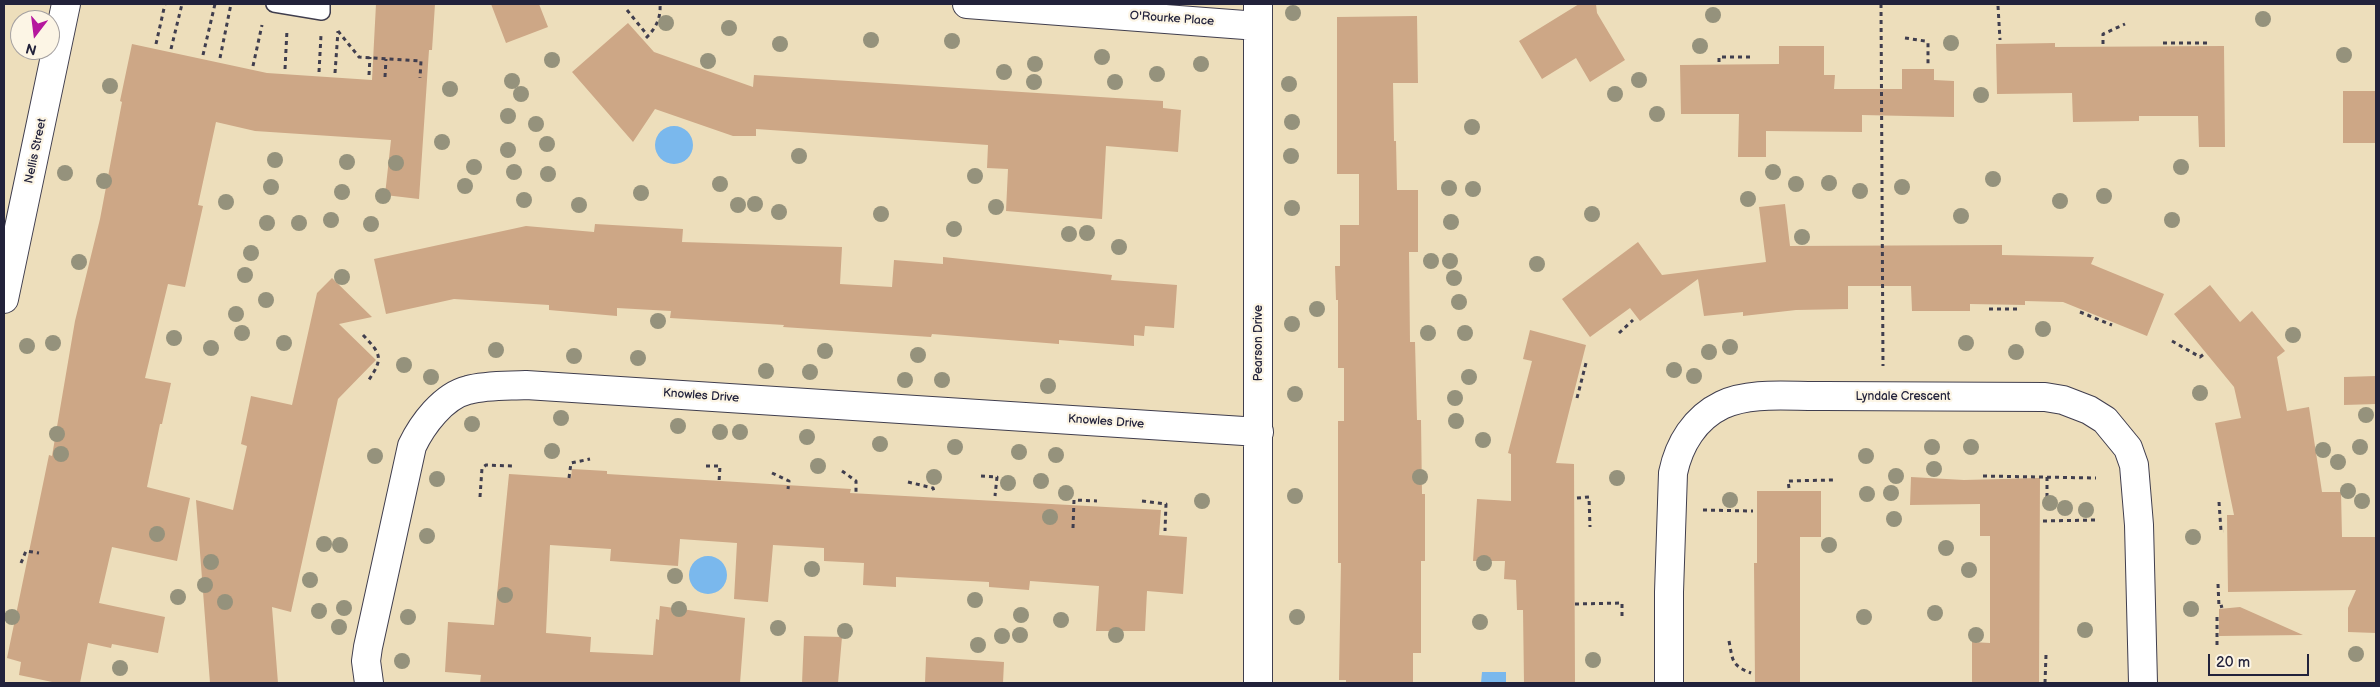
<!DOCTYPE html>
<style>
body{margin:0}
#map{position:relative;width:2380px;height:687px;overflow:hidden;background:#eddebb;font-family:"Balsamiq Sans",sans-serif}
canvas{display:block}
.frame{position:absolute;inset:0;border:5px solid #22223b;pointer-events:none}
.north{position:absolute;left:10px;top:10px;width:50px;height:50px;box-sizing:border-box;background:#fcf5e5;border:1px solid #a5a1a1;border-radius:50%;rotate:195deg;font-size:14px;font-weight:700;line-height:20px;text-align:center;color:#22223b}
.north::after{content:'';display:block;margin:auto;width:18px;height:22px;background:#b5179e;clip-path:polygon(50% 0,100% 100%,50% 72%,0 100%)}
.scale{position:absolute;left:2208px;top:654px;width:101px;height:22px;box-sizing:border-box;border:2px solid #22223b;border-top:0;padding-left:6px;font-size:15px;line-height:18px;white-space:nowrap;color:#22223b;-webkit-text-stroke:4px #fcf5e5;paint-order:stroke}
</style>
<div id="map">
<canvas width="2380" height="687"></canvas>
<div class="frame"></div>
<div class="north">N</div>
<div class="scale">20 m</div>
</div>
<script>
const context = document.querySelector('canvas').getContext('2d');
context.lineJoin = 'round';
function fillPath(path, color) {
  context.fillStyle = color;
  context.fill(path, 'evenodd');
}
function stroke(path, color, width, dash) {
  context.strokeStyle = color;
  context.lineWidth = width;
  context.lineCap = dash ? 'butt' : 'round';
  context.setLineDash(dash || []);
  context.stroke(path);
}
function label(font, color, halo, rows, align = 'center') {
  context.font = font + ' "Balsamiq Sans",sans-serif';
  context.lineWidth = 4.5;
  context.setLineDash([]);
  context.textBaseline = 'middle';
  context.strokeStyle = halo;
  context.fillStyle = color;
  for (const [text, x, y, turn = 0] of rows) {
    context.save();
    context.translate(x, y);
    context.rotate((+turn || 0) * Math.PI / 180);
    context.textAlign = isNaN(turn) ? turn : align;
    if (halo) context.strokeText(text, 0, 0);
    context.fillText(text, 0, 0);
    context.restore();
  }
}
const water = new Path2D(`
 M655 145a19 19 0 1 1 38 0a19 19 0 1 1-38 0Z
 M689 575a19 19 0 1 1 38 0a19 19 0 1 1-38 0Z
 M1482,672H1506V683H1481Z`);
const building = new Path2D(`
 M376,4H435L432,50H429L419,199L385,195L391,140L255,131L216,122L198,205L203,206L185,287L168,284L145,378L171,383L162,424H160L147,487L190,498L177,561L112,547L99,603L165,617L158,653L112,644L111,648L88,643L80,683H57L19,675L21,662L7,658L49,455L52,456L75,321L100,219L122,102L120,101L132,44L267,73L372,80Z
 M491,4H539L548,27L506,43Z
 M1579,4H1596L1597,13L1625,60L1590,82L1576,58L1542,79L1519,41Z
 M1417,16L1418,83H1393L1394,141H1396L1397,190H1418V252H1409L1410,342H1415L1417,420H1421L1422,494H1425V561H1421V653H1413V683H1346V680H1339L1341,563H1338V421H1344V368H1338V300H1336L1335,266H1340V225H1359V174H1337V17Z
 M628,23L654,52L753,87L754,75L1163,101V108L1181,110L1178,152L1106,146L1102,219L1006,211L1008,169L987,168L988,145L756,129V136H733L655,109L633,142L572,72Z
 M2055,43V47L2224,46L2225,147H2199L2198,116H2139V121L2073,122L2072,93L1997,94L1996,44Z
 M1779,46H1824V75H1835L1834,89H1902V69H1934V80L1954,81V117L1862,115V132L1766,131V157H1738L1739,114H1681L1680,65L1779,64Z
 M2343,91H2376V143H2343Z
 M1785,204L1790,246L2002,245V255L2094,257L2091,264L2164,294L2147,336L2063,302L2025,301V305L1970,304V311H1912L1911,286H1848V309L1796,310L1743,316V312L1704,316L1698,279L1640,321L1630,308L1590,337L1562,299L1638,242L1662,275L1766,262L1759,207Z
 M595,224L683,229L682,242L842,247L840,284L892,287L894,260L943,264V257L1112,275L1111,280L1177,285L1174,328L1145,326L1144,336L1134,335V346L1059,340V344L932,334L931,337L783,327L784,325L670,318L671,311L617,308V316L549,310V305L454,299L386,314L374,259L526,226L594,232Z
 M332,278L372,317L339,324L376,360L338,399L291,612L272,607L278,683H210L196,500L233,510L247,446L241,444L251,396L292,405L317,293Z
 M2210,285L2240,322L2252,311L2285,351L2277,357L2287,411L2309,407L2322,492H2341L2342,537H2376V633L2348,632V608L2356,590L2228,592L2227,515H2234L2215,423L2241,418L2234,387L2174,314Z
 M1530,330L1586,345L1556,463L1574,464L1575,683H1524L1523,610H1517L1516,580L1504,579L1505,561H1473L1477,499L1511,501V454L1508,453L1532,361L1523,359Z
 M2376,376V404L2344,405V377Z
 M572,469L607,471V474L851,489L850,493L1161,510L1159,535L1187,537L1183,594L1147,591L1145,631H1096L1099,586L1030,581L1029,590L989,587V582L896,577V587L863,585L864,563L824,561V548L773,545L768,602L734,599L737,543L680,539L678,566L610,561L611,549L550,545L546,633L591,637L590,652L653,655L656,619L659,620L660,606L745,618L740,683H480L481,675L445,672L448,622L494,625L509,474L571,478Z
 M1911,477L1964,480L2040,478L2039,683H1972V642L1990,643V536H1980V504L1910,505Z
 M1757,491H1821V537H1800V683H1755L1754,563H1757Z
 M2240,607L2303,635L2219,636V609Z
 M804,636L842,637L838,683H802Z
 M926,657L1004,662L1003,683H925Z`);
const path = new Path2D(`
 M1881,4L1883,366
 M1998,6L2000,40
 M627,10L648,36
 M338,31L359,57L421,61L420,78
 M646,38C656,28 661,18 660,4
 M1905,38L1925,41L1928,43V66
 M2163,43H2211
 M156,44L165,4
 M2103,44V34L2125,24
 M171,49L182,4
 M203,55L215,4
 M220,58L231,4
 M1719,62V57H1754
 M253,66L262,25
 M285,69L287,30
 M319,72L321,35
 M335,73L338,31
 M369,75L370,57
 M385,77L386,59
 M1989,309H2018
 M2080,312L2112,325
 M1619,333L1633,320
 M363,335C381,354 384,358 368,381
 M2172,341L2200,357L2204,354
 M1577,398L1586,363
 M706,466H720L719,482
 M842,471L856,481V492
 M772,473L789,481L788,489
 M981,476L997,477L995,496
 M1983,476L2096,478
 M2047,477V497
 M569,478L571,463L590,459
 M908,482L933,488L935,494
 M1789,488L1788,481L1833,480
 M480,497L482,468L486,465L512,466
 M1577,498L1589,497L1590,527
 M1142,501L1166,504L1165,531
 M2219,502L2221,531H2224
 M1703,510L1753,511
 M2043,521L2096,520
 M1073,528L1074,500L1097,501
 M21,563L26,551L39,553
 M2218,584L2219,607L2223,606
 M1575,604L1622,603V617
 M2217,617V646
 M1729,641C1733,661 1731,665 1751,673
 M2045,683L2046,655`);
const service = new Path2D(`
 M274,4L322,12V4`);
const minor = new Path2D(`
 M967,4L1258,26
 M1258,4V683
 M4,299L66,4
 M369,683L366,661L368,647L412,446C422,425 443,396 468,390C486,385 507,386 526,385L1259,432
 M1669,683V592L1673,473C1679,444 1695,418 1722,405C1752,391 1792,397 1824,396C1898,396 1971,397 2045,397L2063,400L2089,410L2105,420L2128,448L2134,465L2139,525L2143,683`);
const trees = [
 [1293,13],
 [1713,15],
 [2263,19],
 [666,23],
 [729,28],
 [871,40],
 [952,41],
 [1951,43],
 [780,44],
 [1700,46],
 [2344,55],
 [1102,57],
 [552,60],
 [708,61],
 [1035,64],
 [1201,64],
 [1004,72],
 [1157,74],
 [1639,80],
 [512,81],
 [1034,82],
 [1115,82],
 [1289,84],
 [110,86],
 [450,89],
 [521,94],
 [1615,94],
 [1981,95],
 [1657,114],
 [508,116],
 [1292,122],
 [536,124],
 [1472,127],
 [442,142],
 [547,144],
 [508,150],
 [799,156],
 [1291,156],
 [275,160],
 [347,162],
 [396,163],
 [474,167],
 [2181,167],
 [514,172],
 [1773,172],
 [65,173],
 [548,174],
 [975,176],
 [1993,179],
 [104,181],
 [1829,183],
 [720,184],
 [1796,184],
 [465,186],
 [271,187],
 [1902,187],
 [1449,188],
 [1473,189],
 [1860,191],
 [342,192],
 [641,193],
 [383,196],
 [2104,196],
 [1748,199],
 [524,200],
 [2060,201],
 [226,202],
 [755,204],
 [579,205],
 [738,205],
 [996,207],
 [1292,208],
 [779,212],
 [881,214],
 [1592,214],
 [1961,216],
 [331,220],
 [2172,220],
 [1451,222],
 [267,223],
 [299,223],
 [371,224],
 [954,229],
 [1087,233],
 [1069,234],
 [1802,237],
 [1119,247],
 [251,253],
 [1431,261],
 [1450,261],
 [79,262],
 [1537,264],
 [245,275],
 [342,277],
 [1454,278],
 [266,300],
 [1459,302],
 [1317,309],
 [236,314],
 [658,321],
 [1292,324],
 [2043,329],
 [242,333],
 [1428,333],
 [1465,333],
 [2293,335],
 [174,338],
 [53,343],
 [284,343],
 [1966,343],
 [27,346],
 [1730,347],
 [211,348],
 [496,350],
 [825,351],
 [1709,352],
 [2016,352],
 [918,355],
 [574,356],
 [638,358],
 [404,365],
 [1674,370],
 [766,371],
 [810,372],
 [1694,376],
 [431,377],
 [1469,377],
 [905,380],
 [942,380],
 [1048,386],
 [2200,393],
 [1295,394],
 [1455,398],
 [2366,415],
 [561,418],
 [1456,421],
 [472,424],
 [678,426],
 [720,432],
 [740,432],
 [57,434],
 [807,437],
 [1483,440],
 [880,444],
 [955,447],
 [1932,447],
 [1971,447],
 [2360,447],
 [2323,450],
 [552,451],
 [1019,452],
 [61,454],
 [1056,455],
 [375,456],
 [1866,456],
 [2338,462],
 [818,466],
 [1934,469],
 [1896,476],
 [934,477],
 [1420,477],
 [1617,478],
 [437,479],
 [1041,481],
 [1008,483],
 [2348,491],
 [1066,493],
 [1891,493],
 [1867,494],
 [1295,496],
 [1730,500],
 [1202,501],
 [2362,501],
 [2050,503],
 [2065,508],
 [2086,510],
 [1050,517],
 [1894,519],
 [157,534],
 [427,536],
 [2193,537],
 [324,544],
 [340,545],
 [1829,545],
 [1946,548],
 [211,562],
 [1484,563],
 [812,569],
 [1969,570],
 [675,576],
 [310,580],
 [205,585],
 [505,595],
 [178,597],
 [975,600],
 [225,602],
 [344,608],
 [679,609],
 [2191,609],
 [319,611],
 [1935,613],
 [1021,615],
 [12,617],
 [408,617],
 [1297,617],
 [1864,617],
 [1061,620],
 [1480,622],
 [339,627],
 [778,628],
 [2085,630],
 [845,631],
 [1020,635],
 [1116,635],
 [1976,635],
 [1002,636],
 [978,645],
 [2356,654],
 [1593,660],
 [402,661],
 [120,668]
];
const streetNames = [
 ["O'Rourke Place",1172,19,4],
 ["Nellis Street",36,151,-78],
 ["Pearson Drive",1259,343,-90],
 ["Knowles Drive",701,396,4],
 ["Lyndale Crescent",1903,397],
 ["Knowles Drive",1106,422,4]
];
fillPath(water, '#7ab8ed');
fillPath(building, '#cda786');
stroke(service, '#403e4e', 18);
stroke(minor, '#403e4e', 30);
stroke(path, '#403e4e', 3, [4, 4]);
stroke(service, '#fff', 15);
stroke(minor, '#fff', 28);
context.fillStyle = '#95927c';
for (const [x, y] of trees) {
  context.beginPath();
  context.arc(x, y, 8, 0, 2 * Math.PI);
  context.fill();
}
label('12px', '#22223b', '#fcf5e5', streetNames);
</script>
